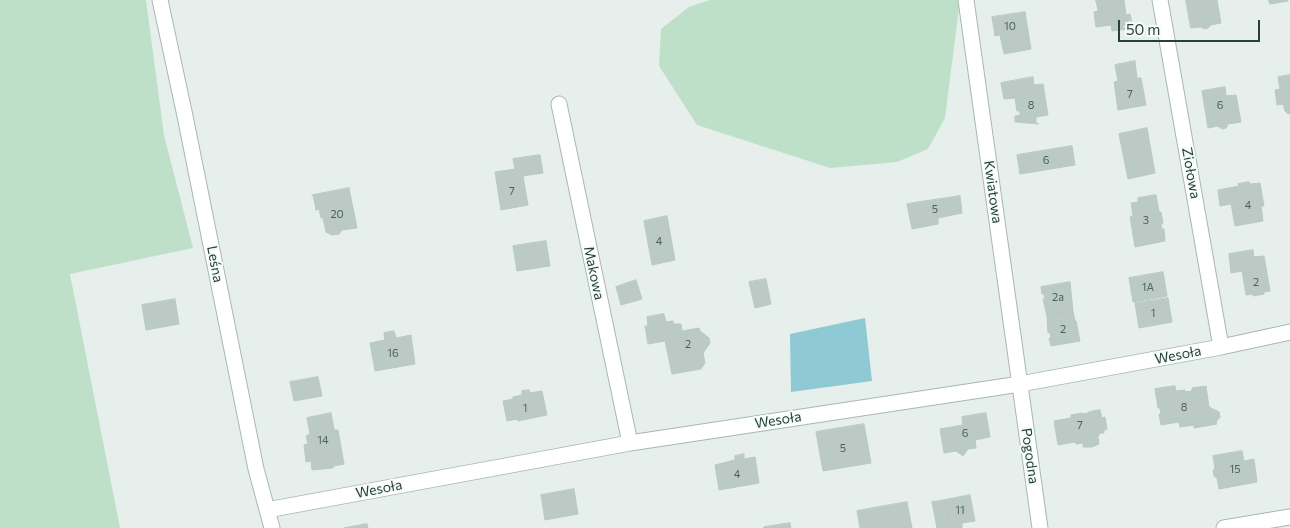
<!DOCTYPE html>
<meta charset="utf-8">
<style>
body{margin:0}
#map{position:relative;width:1290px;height:528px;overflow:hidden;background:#e6efeb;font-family:Commissioner,sans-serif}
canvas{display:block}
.scale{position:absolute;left:1118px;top:20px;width:142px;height:22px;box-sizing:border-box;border:2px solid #24423a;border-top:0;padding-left:6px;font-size:15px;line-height:18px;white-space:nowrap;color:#24423a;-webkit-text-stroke:4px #f7fbf9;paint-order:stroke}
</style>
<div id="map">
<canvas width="1290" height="528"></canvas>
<div class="scale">50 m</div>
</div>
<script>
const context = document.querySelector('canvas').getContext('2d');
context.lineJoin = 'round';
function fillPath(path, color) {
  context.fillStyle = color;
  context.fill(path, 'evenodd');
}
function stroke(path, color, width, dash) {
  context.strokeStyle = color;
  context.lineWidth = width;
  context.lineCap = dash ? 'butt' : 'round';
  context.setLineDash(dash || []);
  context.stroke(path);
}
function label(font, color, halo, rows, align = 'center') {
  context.font = font + ' Commissioner,sans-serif';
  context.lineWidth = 4;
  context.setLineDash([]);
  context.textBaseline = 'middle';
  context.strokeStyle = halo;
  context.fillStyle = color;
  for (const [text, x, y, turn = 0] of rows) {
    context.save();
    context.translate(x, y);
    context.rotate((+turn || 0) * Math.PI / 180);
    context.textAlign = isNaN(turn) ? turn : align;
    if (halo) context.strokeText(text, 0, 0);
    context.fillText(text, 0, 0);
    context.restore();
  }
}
const green = new Path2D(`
 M0,0H146L164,135L193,248L70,274L120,528H0Z
 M710,0H960L945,118L928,149L897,162L830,168L697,125L659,66L661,29L689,7Z`);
const water = new Path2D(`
 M865,318L872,381L791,392L790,334Z`);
const building = new Path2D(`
 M1096,0H1124L1126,15L1130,14L1133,28L1112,31L1111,25L1096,27L1094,12L1098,11Z
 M1186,0H1217L1221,23L1211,25L1208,28L1205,29L1201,27L1191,28Z
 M1269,0H1288V1L1270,4Z
 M1025,12L1031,49L1004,54L1000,35L995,36L992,17Z
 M1135,61L1137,78H1141L1146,105L1118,110L1114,82L1118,81L1115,65Z
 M1290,75V113L1288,114L1285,111L1283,104L1277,105L1275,90L1280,89L1278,77Z
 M1033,77L1034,85L1043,84L1048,115L1036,117V123L1039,124L1015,122V116L1020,115V111H1017L1015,98L1004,99L1001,83Z
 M1225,87L1226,96L1236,95L1241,122L1228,124L1226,128L1222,129L1218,126L1208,128L1202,91Z
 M1147,128L1155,173L1128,179L1119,134Z
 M1072,146L1075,165L1020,174L1017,155Z
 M540,155L543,173L523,176L528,205L501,210L495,172L515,169L513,159Z
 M1249,182L1250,184L1260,183L1264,206H1261L1263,221L1235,226L1231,204L1220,206L1218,190L1239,186L1238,184Z
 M349,188L357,228L342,230L339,234L332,235L326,232L323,218H321L319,209L315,210L316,209L313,195H312Z
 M1156,195L1159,212H1161L1163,223L1161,224L1162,229H1164L1165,241L1135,247L1130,217L1133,216L1131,203L1138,202V198Z
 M960,196L962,213L938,218V224L912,229L907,204Z
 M667,216L675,260L652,265L644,221Z
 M546,241L550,266L517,271L513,246Z
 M1253,250L1254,257L1264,256L1270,291L1264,292V294L1253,296V294L1246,295L1242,271L1231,273L1229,254Z
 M1163,272L1167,296L1133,302L1129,278Z
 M766,279L771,304L755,308L749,282Z
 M636,280L642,299L621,305L616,287Z
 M1070,282L1073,311L1047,316L1043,299H1045L1044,294H1042L1041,287Z
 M1168,298L1172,322L1139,328L1135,303Z
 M175,299L179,324L146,330L142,305Z
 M1073,311L1075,321H1076L1080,341L1051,346L1049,338H1051L1050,332L1048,333L1047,316Z
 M664,314L666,322L673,321V324H681L682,331L699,328L700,331L709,338L710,343L703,353L705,363L701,369L672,374L665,341L648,344L645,326H648L647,317Z
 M394,331L396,338L411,335L415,364L375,371L370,343L385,340L384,333Z
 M318,377L322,396L294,401L290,382Z
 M1175,386L1176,391L1185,390V392L1192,391V388L1206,386L1209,407L1219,412L1220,417L1216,422L1217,424L1194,428V425L1180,427L1179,422L1161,425L1159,414H1161L1160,408H1158L1155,389Z
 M529,390L530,393L542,391L547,415L518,421L517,419L507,421L503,401L513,399V397L522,395V391Z
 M1100,410L1102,418L1105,417L1107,429L1104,430V433H1100L1098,437L1099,444L1092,447H1083V443L1076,444L1075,442L1058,445L1054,421L1071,418V415L1082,413L1083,414L1088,413L1089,412Z
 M331,413L334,430H338L344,464L334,466L333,468L312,470L311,461L306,462L304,445L308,444L306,436L310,434L307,418Z
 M986,413L990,437L975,440L976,448L968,449L963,456L956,451L944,453L940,429L963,425L962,417Z
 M864,424L871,463L823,471L816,432Z
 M1242,451L1244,461L1254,459L1257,482L1219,489L1217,478L1214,476L1213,471L1215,468L1213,456Z
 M744,454V459L755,457L759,483L719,490L715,465L735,460V456Z
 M574,489L578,514L545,520L541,495Z
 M970,495L975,521L962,523V528H950L945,500Z
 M945,500L950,528H937L932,502Z
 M907,502L912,528H860L857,511Z
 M790,523L791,528H763L764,527Z
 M367,524L368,528H344Z`);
const street = new Path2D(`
 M160,0L185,116L256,469L272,528
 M966,0L1040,528
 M1160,0L1221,347
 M559,104L630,443
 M267,510L630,443L1020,384L1221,347L1290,332
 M1224,528L1290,517`);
const numberNames = [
 ["10",1010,26],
 ["7",1130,94],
 ["8",1031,105],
 ["6",1220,105],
 ["6",1046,160],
 ["7",512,191],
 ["4",1248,205],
 ["5",935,209],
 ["20",337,214],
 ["3",1146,220],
 ["4",659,241],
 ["2",1256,282],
 ["1A",1148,287],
 ["2a",1058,297],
 ["1",1153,313],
 ["2",1063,329],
 ["2",688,344],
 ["16",393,353],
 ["8",1184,407],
 ["1",525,408],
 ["7",1080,425],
 ["6",965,433],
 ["14",323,440],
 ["5",843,448],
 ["15",1235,469],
 ["4",737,474],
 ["11",960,510]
];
const streetNames = [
 ["Ziołowa",1191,173,80],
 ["Kwiatowa",993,192,82],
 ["Leśna",215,264,79],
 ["Makowa",594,273,78],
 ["Wesoła",1178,355,-11],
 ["Wesoła",778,420,-9],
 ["Pogodna",1030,456,82],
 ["Wesoła",379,489,-11]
];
fillPath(green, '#bfe0c8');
fillPath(water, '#8ec9d4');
fillPath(building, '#bbcac4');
stroke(building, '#b8c9c2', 1);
stroke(street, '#a8b8b2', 17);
stroke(street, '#fff', 15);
label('11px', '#4a645c', null, numberNames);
label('14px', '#24423a', '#f7fbf9', streetNames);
</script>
